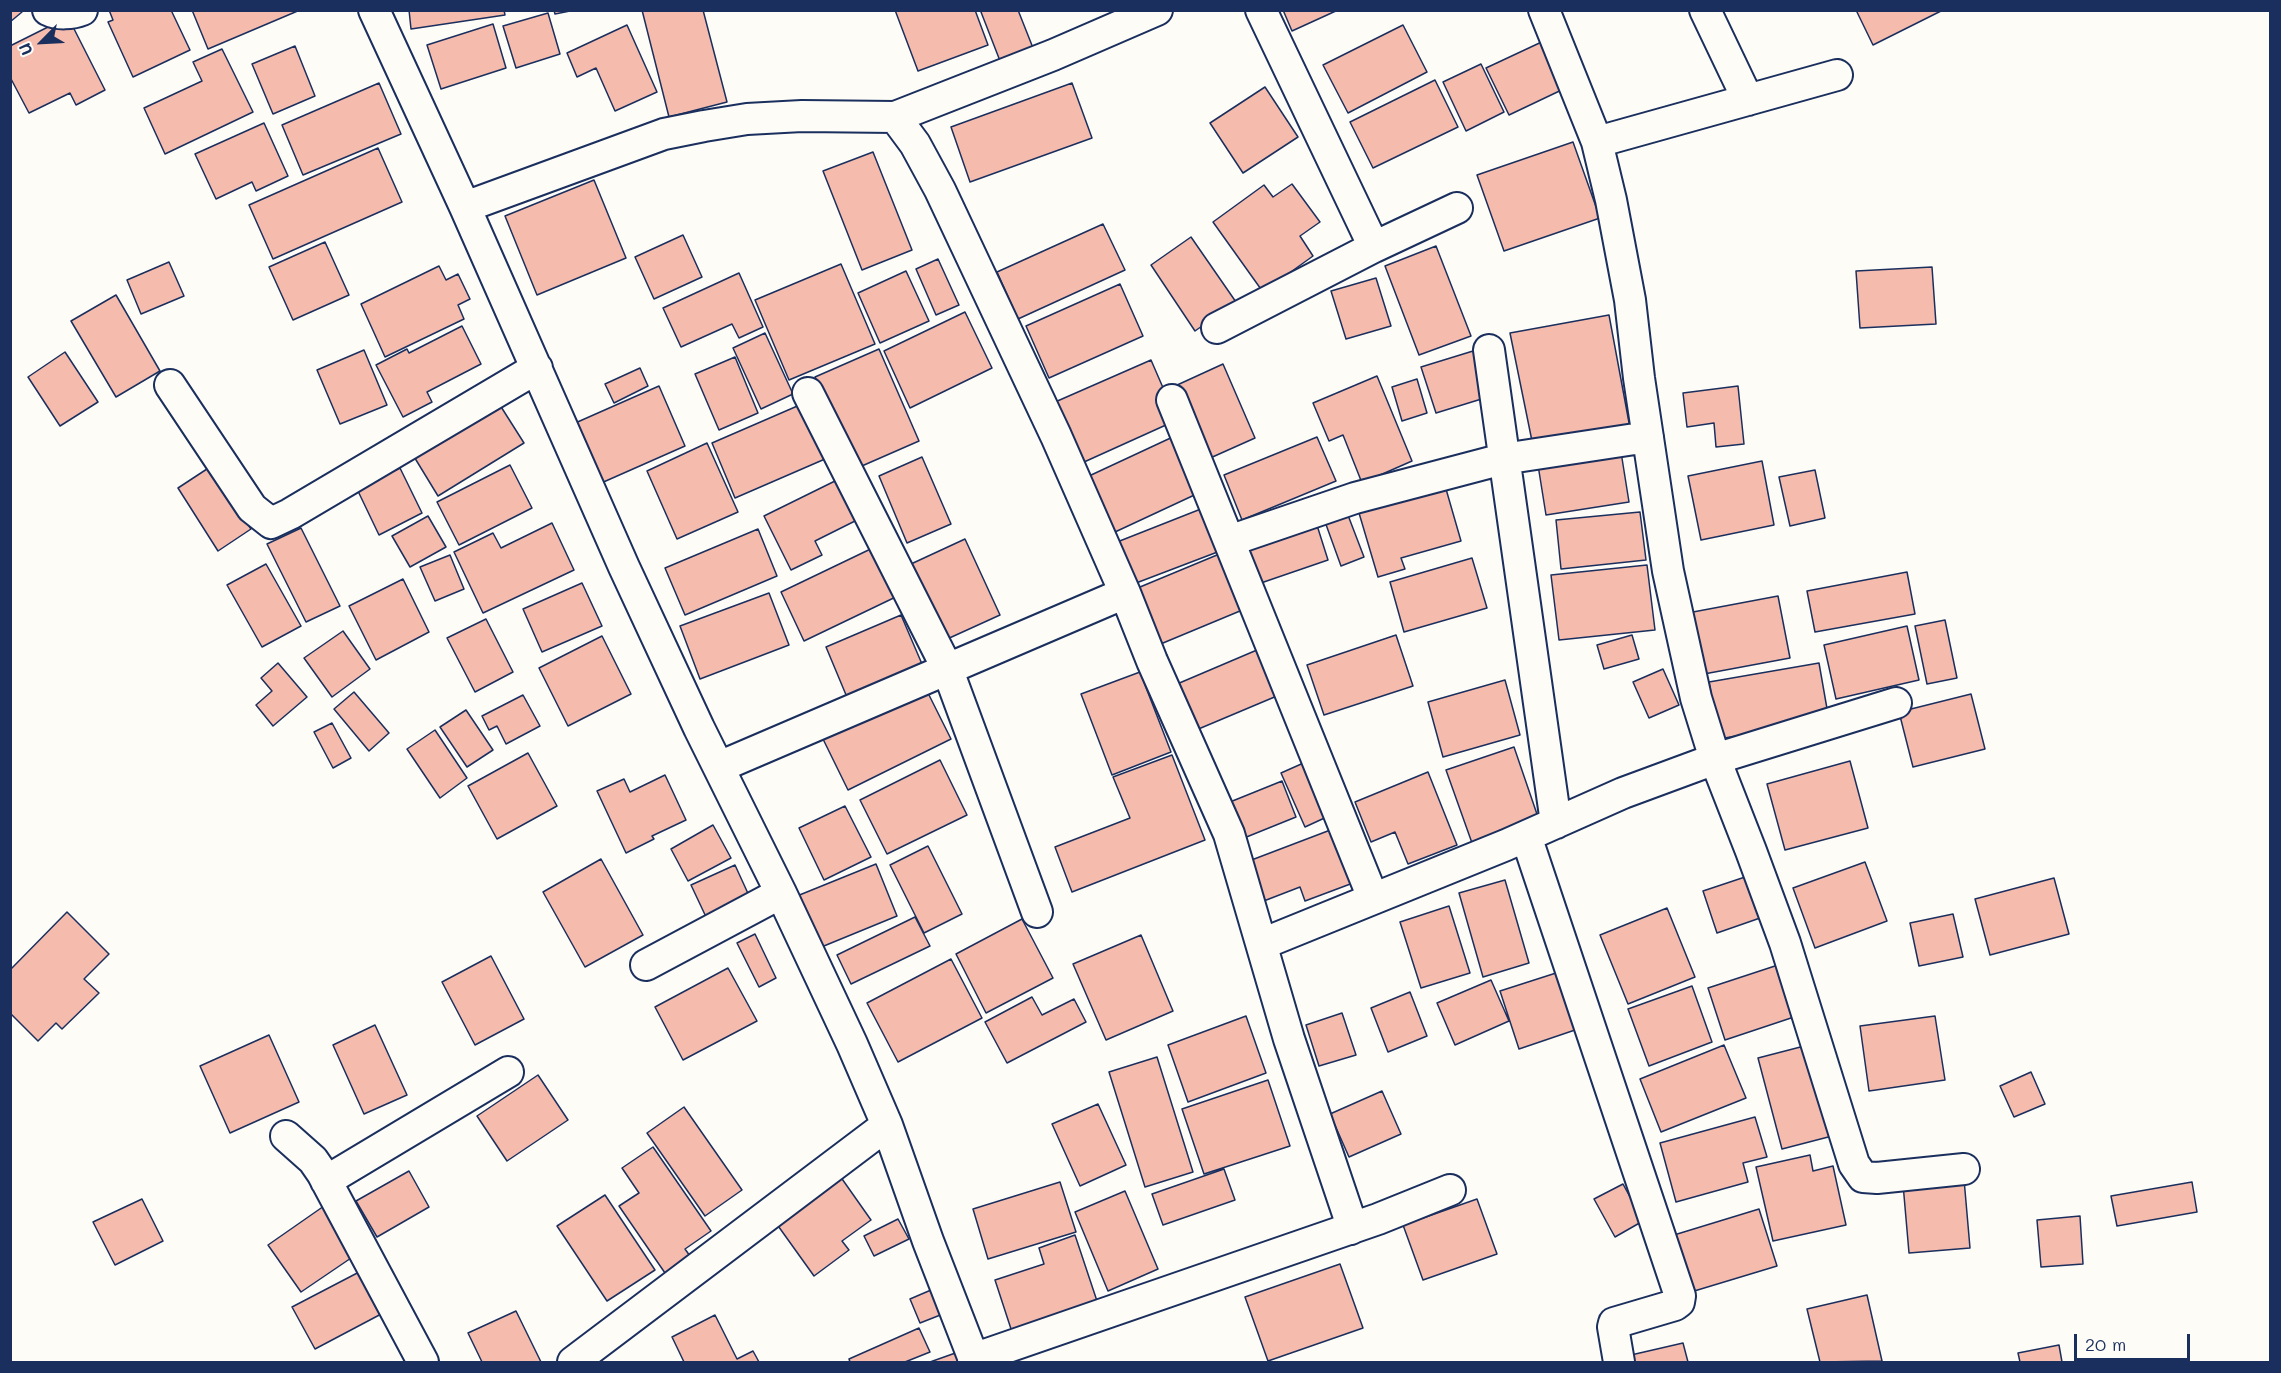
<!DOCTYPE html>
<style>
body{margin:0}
#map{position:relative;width:2281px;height:1373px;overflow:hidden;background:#fdfcf7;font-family:Mali,sans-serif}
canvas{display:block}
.frame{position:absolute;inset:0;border:12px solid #1b2f5e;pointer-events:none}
.north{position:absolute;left:12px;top:12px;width:60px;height:60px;-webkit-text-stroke:4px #fdfcf7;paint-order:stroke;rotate:246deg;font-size:16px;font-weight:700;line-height:24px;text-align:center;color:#1b2f5e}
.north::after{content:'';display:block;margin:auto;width:21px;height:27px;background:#1b2f5e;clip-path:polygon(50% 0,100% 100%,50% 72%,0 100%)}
.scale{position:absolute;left:2074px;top:1334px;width:116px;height:27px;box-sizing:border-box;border:3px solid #1b2f5e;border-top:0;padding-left:8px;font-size:18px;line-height:21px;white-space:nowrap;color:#1b2f5e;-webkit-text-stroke:4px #fdfcf7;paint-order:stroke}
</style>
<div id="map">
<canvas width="2281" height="1373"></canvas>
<div class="frame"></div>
<div class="north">U</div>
<div class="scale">20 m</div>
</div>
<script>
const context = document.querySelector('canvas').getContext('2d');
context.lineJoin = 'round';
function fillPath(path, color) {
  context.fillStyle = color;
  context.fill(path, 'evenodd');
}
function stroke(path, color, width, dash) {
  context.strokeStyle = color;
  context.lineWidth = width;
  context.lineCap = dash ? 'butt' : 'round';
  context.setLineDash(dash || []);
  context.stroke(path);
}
const building = new Path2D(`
 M10,10H20L22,12L10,22Z
 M109,10H171L190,50L133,77L108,22L113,20Z
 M192,10H300L208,49Z
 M409,10H504L505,15L411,29Z
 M554,10H575L555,14Z
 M642,10H703L727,102L669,117Z
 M895,10H975L988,45L918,71Z
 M984,10H1018L1035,53L1002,66L981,12Z
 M1283,10H1338L1292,31Z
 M1856,10H1943L1873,45Z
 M548,13L560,54L516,68L503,26Z
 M68,17L105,90L76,105L70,93L29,113L10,77V46Z
 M493,24L506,68L441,89L427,45Z
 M627,25L657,92L615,111L596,68L577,77L567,53Z
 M1403,25L1427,72L1348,113L1323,65Z
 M1548,39L1570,86L1509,115L1486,68Z
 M295,46L315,96L273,114L252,64Z
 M222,49L253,112L165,154L144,108L202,81L193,62Z
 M1481,64L1504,112L1466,131L1443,82Z
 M1435,80L1458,127L1373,168L1350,122Z
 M379,83L401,134L303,175L282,125Z
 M1072,83L1092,138L970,182L951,127Z
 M1265,87L1298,137L1243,173L1210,123Z
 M264,123L288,176L256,191L252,182L216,199L195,154Z
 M1573,142L1600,218L1504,251L1477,175Z
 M378,148L402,202L273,259L249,205Z
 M873,152L912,250L862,270L823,171Z
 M594,180L626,258L537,295L505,216Z
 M1292,184L1320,222L1300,236L1313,256L1263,292L1213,222L1264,185L1273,197Z
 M1103,224L1125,270L1018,319L997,272Z
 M683,235L702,277L654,299L635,257Z
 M1191,237L1236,302L1195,331L1151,265Z
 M325,242L349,295L293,320L269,267Z
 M1436,246L1471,336L1419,355L1385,266Z
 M938,259L959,305L936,315L916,269Z
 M169,262L184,296L141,314L127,280Z
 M841,264L875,344L789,380L755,300Z
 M439,266L446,280L458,274L470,299L458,305L464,319L385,357L361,304Z
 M1932,267L1936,324L1860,328L1856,271Z
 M906,271L929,321L880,343L858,293Z
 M739,273L763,327L739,338L732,324L681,347L663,308Z
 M1376,278L1391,326L1346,339L1331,291Z
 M1120,284L1143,336L1049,378L1026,326Z
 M116,295L160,371L116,397L71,321Z
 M965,312L992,368L910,408L884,351Z
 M1609,315L1630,428L1533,446L1510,333Z
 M462,326L481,364L427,392L432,402L403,417L376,365L407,349L409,353Z
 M765,333L793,394L761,409L733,348Z
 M879,349L919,441L855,469L815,377Z
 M364,350L387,405L340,424L317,370Z
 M1473,351L1488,397L1436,413L1421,367Z
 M65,352L98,402L60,426L28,377Z
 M735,357L758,413L719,430L695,374Z
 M1151,360L1177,420L1073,467L1046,406Z
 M1223,364L1255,438L1208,459L1175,386Z
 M640,368L648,386L614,403L605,384Z
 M1377,376L1412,461L1362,483L1343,435L1329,441L1313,403Z
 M1417,379L1427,413L1402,421L1392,387Z
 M659,386L685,446L599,484L573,424Z
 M1738,386L1744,444L1716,447L1714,423L1687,427L1683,393Z
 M498,402L524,443L438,496L413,455Z
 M802,404L825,459L735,498L712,443Z
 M1177,435L1203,491L1115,532L1089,476Z
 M1317,437L1336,481L1242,520L1224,475Z
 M707,443L738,512L677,539L647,471Z
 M1621,452L1629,502L1546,515L1538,465Z
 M922,457L951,524L907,543L879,476Z
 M1762,461L1774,525L1701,540L1688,476Z
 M510,465L532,508L459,545L437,502Z
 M210,467L251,529L218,551L178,488Z
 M400,468L422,513L379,535L357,489Z
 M1815,470L1825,518L1790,526L1779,477Z
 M837,480L857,520L815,541L822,555L791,570L764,516Z
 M1446,489L1461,541L1401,558L1405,569L1378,577L1359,513Z
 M1211,505L1228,548L1123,588L1107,546Z
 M1346,510L1364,557L1341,566L1324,519Z
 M1640,512L1646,560L1561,569L1556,520Z
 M428,516L446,547L410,567L392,536Z
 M1315,519L1328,560L1258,584L1244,542Z
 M552,523L574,570L483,613L454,552L493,533L501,548Z
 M301,528L340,606L306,622L267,544Z
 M758,529L777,576L685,615L665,568Z
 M965,539L1000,615L945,640L911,564Z
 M881,544L904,593L804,641L781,592Z
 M1229,550L1252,606L1151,648L1128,592Z
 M450,555L464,589L435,601L420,567Z
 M1472,558L1487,608L1404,632L1390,582Z
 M266,564L301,626L262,647L227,585Z
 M1647,565L1655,630L1559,640L1551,575Z
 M1907,572L1915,614L1815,632L1807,591Z
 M403,579L429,632L376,660L349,606Z
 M582,583L602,626L542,652L523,609Z
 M769,593L789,645L700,679L680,626Z
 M1778,596L1790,658L1704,674L1693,612Z
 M901,615L925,671L849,702L826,647Z
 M486,619L513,672L475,692L447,638Z
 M1945,620L1957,678L1927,684L1915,626Z
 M1907,626L1919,680L1836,699L1824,645Z
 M343,631L370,669L332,697L304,658Z
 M1396,635L1413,686L1324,715L1307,665Z
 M1632,635L1639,659L1604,669L1597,645Z
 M602,636L631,694L568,726L539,668Z
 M1264,647L1284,693L1189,733L1170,687Z
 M278,663L307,697L273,726L256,705L272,691L261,678Z
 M1819,663L1829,720L1719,739L1709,682Z
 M1663,669L1679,705L1649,718L1633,682Z
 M1140,672L1171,752L1112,775L1081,694Z
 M1505,680L1520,735L1443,757L1428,702Z
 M924,685L951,739L848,790L822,737Z
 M354,692L389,733L369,751L334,709Z
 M1971,694L1985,749L1913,767L1899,712Z
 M523,695L540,726L506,744L497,726L489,730L482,716Z
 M466,710L493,750L467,767L440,727Z
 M332,723L351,758L333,768L314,732Z
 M435,730L467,778L440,798L407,749Z
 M1514,747L1539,820L1472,843L1446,770Z
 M528,753L557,806L497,839L468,786Z
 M1172,755L1205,840L1072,892L1055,847L1130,818L1113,777Z
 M940,760L967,815L887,854L860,800Z
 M1308,761L1331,815L1305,827L1281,773Z
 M1850,761L1868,828L1785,850L1767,784Z
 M1428,772L1457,845L1408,864L1395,832L1371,842L1355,802Z
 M665,775L686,820L652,836L654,839L626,853L597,791L624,779L630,792Z
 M1282,781L1296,817L1244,838L1230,802Z
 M845,806L871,857L824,880L799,828Z
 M713,825L731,858L688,881L671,849Z
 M1333,829L1353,883L1305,901L1300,887L1256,904L1241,864Z
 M928,846L962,914L924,933L890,865Z
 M601,859L643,935L585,967L543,892Z
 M1865,862L1887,921L1815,948L1793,888Z
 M876,864L897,916L819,948L797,896Z
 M735,865L751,900L707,919L691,885Z
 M1748,876L1763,917L1717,933L1703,891Z
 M2054,878L2069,934L1990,955L1975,899Z
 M1505,880L1529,963L1483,977L1459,893Z
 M1449,906L1470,973L1421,988L1400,922Z
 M1667,908L1695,977L1628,1004L1600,935Z
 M67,912L109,954L84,979L99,993L62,1029L56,1023L38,1041L10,1013V970Z
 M1953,914L1963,957L1919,966L1910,923Z
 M915,917L930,946L851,984L837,955Z
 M1022,919L1053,978L986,1013L956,954Z
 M755,934L776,978L759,987L737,943Z
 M1141,935L1173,1011L1106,1040L1073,964Z
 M491,956L524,1019L475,1045L442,982Z
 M951,959L982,1018L898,1062L867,1003Z
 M1781,964L1797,1016L1725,1040L1708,988Z
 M728,968L757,1021L683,1060L655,1007Z
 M1556,973L1575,1030L1519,1049L1500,991Z
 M1491,980L1509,1021L1455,1045L1437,1003Z
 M1692,986L1712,1042L1649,1066L1628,1009Z
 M1410,992L1427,1036L1388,1052L1371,1008Z
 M1032,997L1042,1015L1074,999L1086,1022L1007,1063L985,1022Z
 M1342,1013L1356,1055L1319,1066L1306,1025Z
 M1246,1016L1266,1073L1188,1102L1168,1045Z
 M1935,1016L1945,1080L1869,1091L1860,1026Z
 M375,1025L407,1095L364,1114L333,1045Z
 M269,1035L299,1102L230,1133L200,1066Z
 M1812,1044L1836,1135L1782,1149L1758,1058Z
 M1724,1045L1746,1098L1661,1132L1640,1079Z
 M1157,1057L1193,1172L1145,1187L1109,1072Z
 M2031,1072L2045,1104L2014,1117L2000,1086Z
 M538,1075L568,1120L507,1161L477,1116Z
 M1268,1080L1290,1146L1204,1174L1182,1109Z
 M1382,1091L1401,1134L1349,1157L1330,1114Z
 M1098,1104L1126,1165L1080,1186L1052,1124Z
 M684,1107L742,1190L705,1216L647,1133Z
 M1755,1117L1767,1157L1743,1163L1748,1182L1676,1202L1660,1143Z
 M653,1147L711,1231L685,1249L690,1256L665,1273L619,1206L639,1193L622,1168Z
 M1810,1155L1813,1171L1833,1166L1846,1225L1773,1241L1756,1167Z
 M1224,1169L1235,1200L1163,1225L1152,1194Z
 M409,1171L429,1207L377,1237L356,1201Z
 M840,1176L871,1220L842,1241L849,1250L814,1276L776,1223Z
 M1964,1179L1970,1248L1909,1253L1903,1184Z
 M1060,1182L1076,1232L988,1259L973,1209Z
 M2192,1182L2197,1212L2117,1226L2111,1196Z
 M1623,1184L1643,1221L1615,1237L1594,1199Z
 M1125,1191L1158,1269L1108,1291L1075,1212Z
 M605,1195L655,1270L607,1301L557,1226Z
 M142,1199L163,1241L115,1265L93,1222Z
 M1477,1199L1497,1254L1423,1280L1403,1225Z
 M324,1206L357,1254L301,1292L268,1245Z
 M1759,1209L1777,1266L1691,1292L1674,1235Z
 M2080,1216L2083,1264L2041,1267L2037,1220Z
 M898,1219L909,1239L874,1256L864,1236Z
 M1075,1235L1098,1304L1012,1332L995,1280L1044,1264L1039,1248Z
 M1340,1264L1363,1328L1268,1361L1245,1297Z
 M363,1270L385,1312L315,1349L292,1307Z
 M938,1287L948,1312L920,1323L910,1299Z
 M1867,1295L1882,1361L1820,1362L1807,1309Z
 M516,1311L541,1362H482L468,1333Z
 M715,1315L737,1359L753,1351L759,1362H684L672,1337Z
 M919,1328L930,1352L905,1362H850L849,1359Z
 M1683,1343L1688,1362H1633L1631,1355Z
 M2059,1345L2062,1362H2020L2018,1353Z
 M961,1351L966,1362H930Z`);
const minor = new Path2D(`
 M48,10C58,15 72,14 82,10
 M374,10L465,207L624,567L699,728L781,893L852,1044L887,1125L928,1241L975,1362
 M1544,10L1597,142L1611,200L1630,300L1639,378L1668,571L1696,698L1715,759L1751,851L1785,943L1854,1164L1863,1177L1877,1178L1964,1169
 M1705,10L1748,100
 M895,117L1053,55L1157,10
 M1597,142L1837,75
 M465,207L664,134L704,126L747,119L802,116L895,117L915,144L940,190L1056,436L1125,593L1152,661L1229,834L1289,1039L1348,1214L1351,1229
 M1374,247L1457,208
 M1217,328L1374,247L1261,10
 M1489,350L1556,823
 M170,385L252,508L271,523L290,514L537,368
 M808,393L947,668L1037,912
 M1172,400L1373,898
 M1229,541L1355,498L1503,459L1648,437
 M719,767L1125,593
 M1526,836L1680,1296L1679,1302L1675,1305L1614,1323L1613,1327L1619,1362
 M1262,944L1506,845L1623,793L1715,759L1896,703
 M646,965L781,893
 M286,1136L313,1160L322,1173L423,1362
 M326,1181L508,1072
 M973,1359L1378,1219L1450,1190
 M573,1362L887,1125`);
fillPath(building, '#f5bbac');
stroke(building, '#1b2f5e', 1.5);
stroke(minor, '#1b2f5e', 34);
stroke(minor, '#fdfcf7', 30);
</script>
